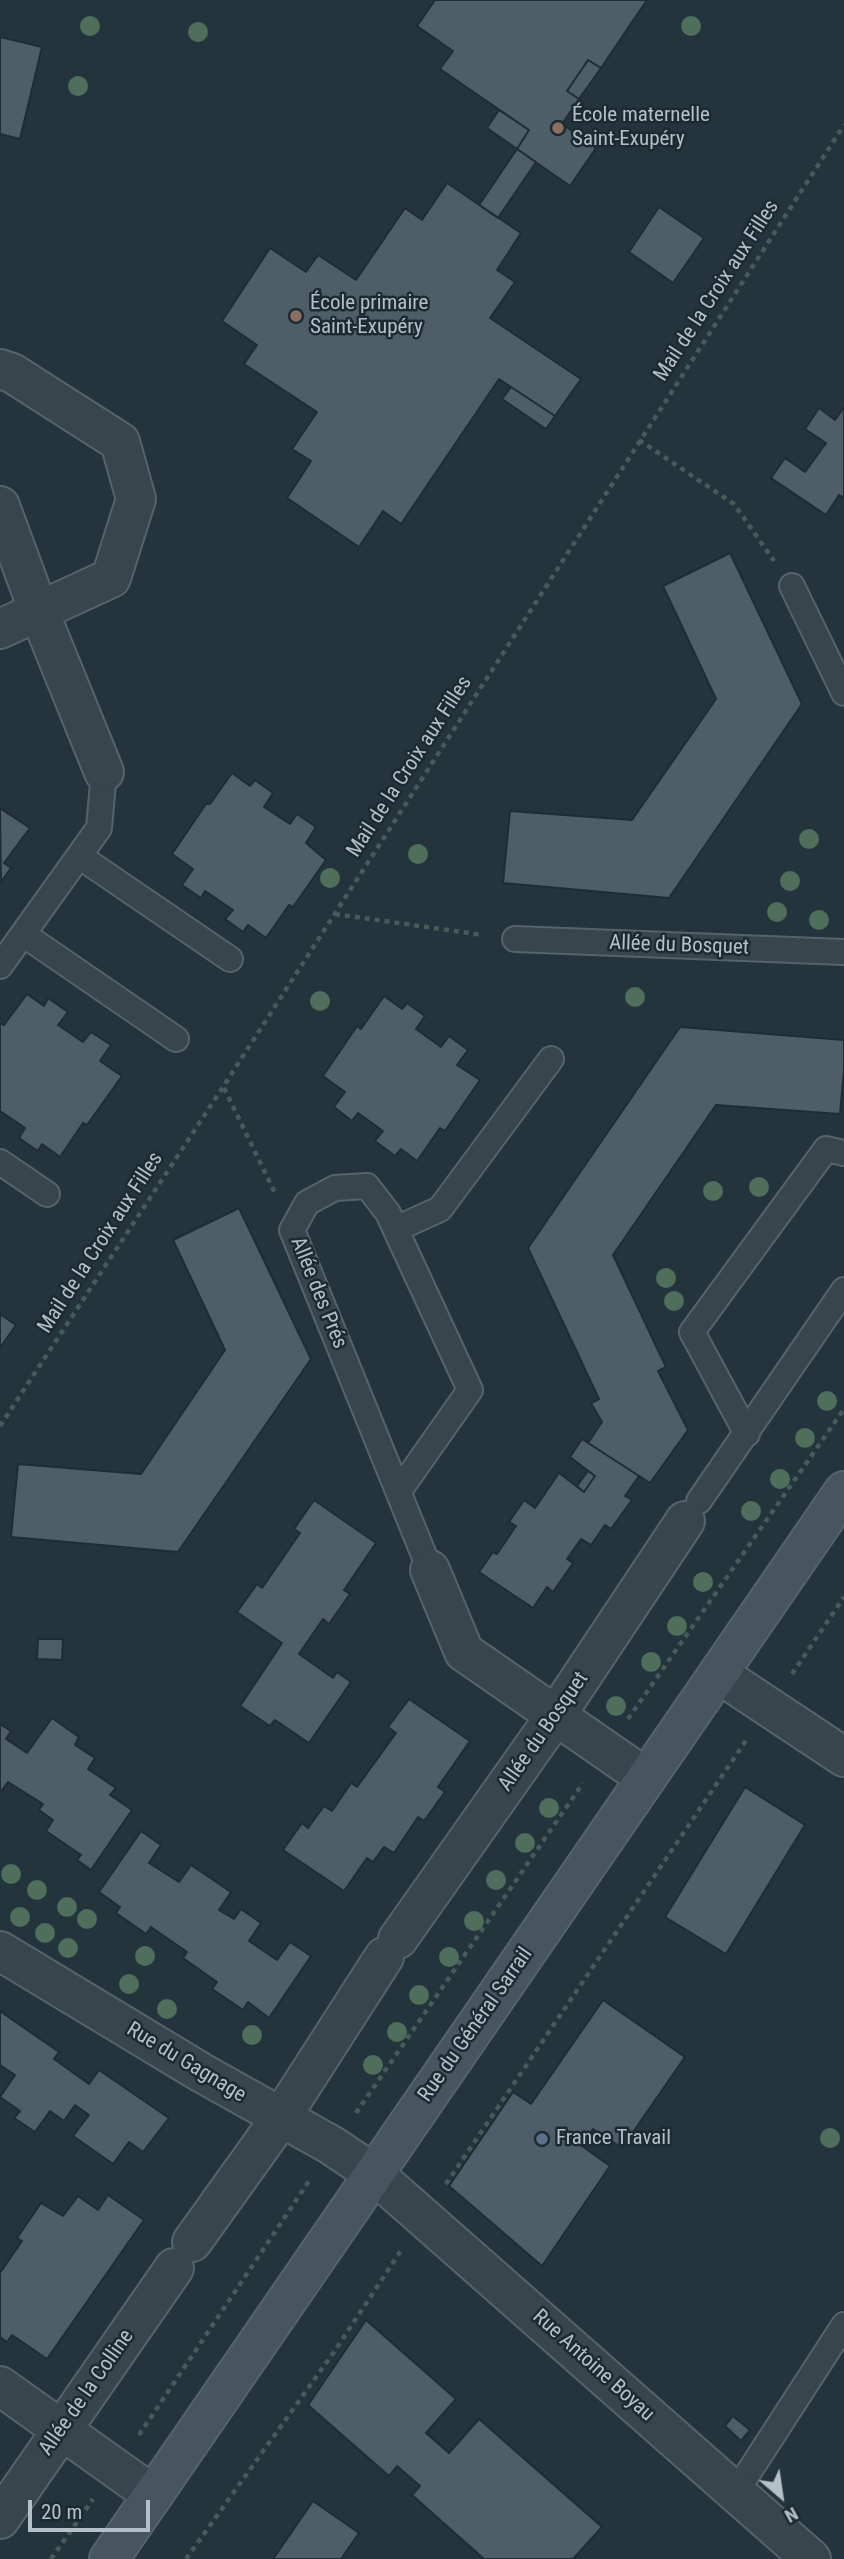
<!DOCTYPE html>
<meta charset="utf-8">
<style>
body{margin:0}
#map{position:relative;width:844px;height:2559px;overflow:hidden;background:#24343d;font-family:"Roboto Condensed",sans-serif}
canvas{display:block}
.north{position:absolute;left:746px;top:2461px;width:70px;height:70px;-webkit-text-stroke:5px #1d2a32;paint-order:stroke;rotate:151deg;font-size:19px;font-weight:700;line-height:28px;text-align:center;color:#b4c0c8}
.north::after{content:'';display:block;margin:auto;width:24px;height:32px;background:#b4c0c8;clip-path:polygon(50% 0,100% 100%,50% 72%,0 100%)}
.scale{position:absolute;left:28px;top:2500px;width:122px;height:32px;box-sizing:border-box;border:4px solid #b4c0c8;border-top:0;padding-left:9px;font-size:21px;line-height:24px;white-space:nowrap;color:#b4c0c8;-webkit-text-stroke:5px #1d2a32;paint-order:stroke}
</style>
<div id="map">
<canvas width="844" height="2559"></canvas>
<div class="north">N</div>
<div class="scale">20 m</div>
</div>
<script>
const context = document.querySelector('canvas').getContext('2d');
context.lineJoin = 'round';
function fillPath(path, color) {
  context.fillStyle = color;
  context.fill(path, 'evenodd');
}
function stroke(path, color, width, dash) {
  context.strokeStyle = color;
  context.lineWidth = width;
  context.lineCap = dash ? 'butt' : 'round';
  context.setLineDash(dash || []);
  context.stroke(path);
}
function label(font, color, halo, rows, align = 'center') {
  context.font = font + ' "Roboto Condensed",sans-serif';
  context.lineWidth = 5;
  context.setLineDash([]);
  context.textBaseline = 'middle';
  context.strokeStyle = halo;
  context.fillStyle = color;
  for (const [text, x, y, turn = 0] of rows) {
    context.save();
    context.translate(x, y);
    context.rotate((+turn || 0) * Math.PI / 180);
    context.textAlign = isNaN(turn) ? turn : align;
    if (halo) context.strokeText(text, 0, 0);
    context.fillText(text, 0, 0);
    context.restore();
  }
}
const building = new Path2D(`
 M435,0H647L601,68L588,60L567,91L579,99L562,124L596,148L570,186L517,149L529,130L440,69L453,51L417,26Z
 M0,37L42,47L20,139L0,134Z
 M588,60L601,68L579,99L567,91Z
 M499,110L529,130L517,149L487,128Z
 M517,149L536,162L498,218L479,205Z
 M447,183L521,233L497,270L515,282L490,318L581,379L555,416L499,379L401,524L383,511L359,547L287,498L311,461L292,449L317,412L244,364L257,345L222,321L270,248L306,272L318,255L356,280L405,208L422,220Z
 M659,207L704,238L673,283L629,252Z
 M511,387L555,416L546,429L502,399Z
 M844,407V498L839,495L826,515L771,478L785,458L805,472L826,443L805,429L819,408L835,420Z
 M730,553L802,704L669,898L503,883L510,811L632,820L716,699L663,586Z
 M232,773L250,786L255,780L273,793L264,807L290,824L297,814L316,827L306,843L326,860L293,907L289,905L266,938L248,925L243,932L225,919L233,910L205,891L201,898L182,885L193,869L172,854L206,804H210Z
 M0,808L30,828L4,863L11,868L1,882Z
 M27,994L44,1006L48,998L68,1012L58,1025L83,1042L91,1032L111,1045L100,1061L122,1076L87,1125L83,1123L60,1157L42,1144L38,1151L19,1138L25,1128L0,1111V1023L4,1025Z
 M384,996L402,1009L407,1003L425,1016L416,1029L441,1047L449,1036L468,1050L457,1065L480,1080L445,1131L440,1128L417,1161L401,1149L395,1156L375,1141L383,1131L358,1113L352,1121L334,1107L345,1092L323,1076L357,1026L361,1029Z
 M680,1027L844,1040V1069L840,1114L716,1105L613,1255L666,1367L658,1371L688,1430L650,1483L588,1443L602,1422L591,1403L599,1399L528,1248Z
 M239,1208L311,1359L178,1552L11,1537L18,1464L141,1474L225,1350L173,1240Z
 M0,1314L16,1325L0,1348Z
 M582,1439L639,1476L625,1496L632,1500L611,1529L605,1525L591,1545L581,1539L567,1559L573,1563L553,1592L547,1587L533,1608L479,1572L493,1552L497,1554L516,1526L509,1522L524,1500L535,1508L559,1473L584,1492L595,1476L570,1457Z
 M588,1471L595,1476L584,1492L577,1486Z
 M314,1500L376,1543L344,1590L350,1594L329,1624L323,1619L299,1654L333,1678L337,1672L351,1682L309,1743L275,1720L270,1726L240,1706L282,1643L237,1612L257,1584L262,1588L300,1533L294,1529Z
 M38,1639H63L62,1660L37,1659Z
 M409,1699L470,1741L438,1787L445,1792L424,1821L418,1817L394,1853L384,1847L373,1862L367,1858L344,1891L283,1850L302,1823L308,1828L324,1806L332,1811L351,1783L357,1787L396,1733L388,1727Z
 M52,1718L79,1737L75,1745L95,1758L88,1769L116,1788L110,1795L132,1810L91,1870L77,1860L81,1855L46,1831L53,1820L39,1810L43,1804L8,1782L0,1793V1724L11,1731L6,1739L27,1753Z
 M745,1787L805,1825L726,1954L665,1917Z
 M141,1831L161,1845L149,1863L179,1882L191,1865L231,1892L219,1910L234,1919L241,1909L261,1923L249,1941L277,1960L290,1942L311,1956L269,2018L248,2002L243,2010L212,1989L217,1982L183,1958L187,1952L151,1927L146,1934L116,1913L120,1907L99,1892Z
 M603,2000L685,2057L622,2148L593,2129L582,2146L610,2166L542,2266L449,2186L513,2092L531,2104Z
 M0,2011L59,2052L54,2059L89,2084L99,2070L169,2118L143,2152L129,2142L113,2164L73,2136L89,2115L75,2105L64,2121L50,2111L35,2132L14,2118L20,2111L0,2097L15,2075L0,2065Z
 M108,2195L144,2220L47,2359L12,2335L7,2342L0,2337V2273L22,2241L17,2238L41,2203L63,2216L78,2196L98,2210Z
 M366,2320L456,2399L426,2433L449,2453L479,2419L602,2527L573,2559H484L412,2495L420,2486L397,2466L389,2476L308,2405Z
 M733,2416L750,2430L741,2441L725,2426Z
 M313,2501L359,2533L341,2559H273Z`);
const path = new Path2D(`
 M639,440L734,504L774,561
 M335,914L483,935
 M224,1088L275,1193
 M0,1426L223,1087L844,125
 M792,1674L844,1597
 M628,1719L844,1409
 M356,2113L583,1783
 M446,2184L747,1739
 M139,2435L311,2178
 M51,2559L93,2499
 M186,2559L334,2352L402,2249`);
const lane = new Path2D(`
 M792,586L844,693
 M79,856L230,959
 M23,934L176,1039
 M515,939L844,952
 M0,966L99,828L104,772
 M0,1162L47,1194
 M396,1229L440,1209L551,1059
 M747,1434L692,1332L826,1149L844,1153
 M399,1491L470,1390L388,1213L367,1186L335,1188L307,1203L292,1230L430,1570
 M699,1501L844,1290
 M736,2492L844,2325`);
const street = new Path2D(`
 M0,369L12,373L120,442L136,499L111,578L0,629
 M0,506L39,612L104,772
 M430,1570L464,1652L646,1778
 M719,1674L844,1757
 M398,1939L556,1715L685,1521
 M0,1951L202,2073L331,2145L374,2174L811,2559
 M192,2242L280,2119L384,1957
 M0,2386L153,2495
 M0,2519L174,2268`);
const secondary = new Path2D(`
 M109,2559L844,1491`);
const trees = [
 [90,26],
 [691,26],
 [198,32],
 [78,86],
 [809,839],
 [418,854],
 [330,878],
 [790,881],
 [777,912],
 [819,920],
 [635,997],
 [320,1001],
 [759,1187],
 [713,1191],
 [666,1278],
 [674,1301],
 [827,1401],
 [805,1438],
 [780,1479],
 [751,1511],
 [703,1582],
 [677,1626],
 [651,1662],
 [616,1706],
 [549,1808],
 [525,1843],
 [11,1874],
 [496,1880],
 [37,1890],
 [67,1907],
 [20,1917],
 [87,1919],
 [474,1921],
 [45,1933],
 [68,1948],
 [145,1956],
 [449,1957],
 [129,1984],
 [419,1995],
 [167,2009],
 [397,2032],
 [252,2035],
 [373,2065],
 [830,2138]
];
const markers = [
 [558,128,7,"#8d6e63"],
 [296,316,7,"#8d6e63"],
 [542,2139,7,"#5c6f8a"]
];
const poiNames = [
 ["École maternelle",572,116],
 ["Saint-Exupéry",572,140],
 ["École primaire",310,304],
 ["Saint-Exupéry",310,328],
 ["France Travail",556,2139]
];
const streetNames = [
 ["Mail de la Croix aux Filles",717,291,-57],
 ["Mail de la Croix aux Filles",410,767,-57],
 ["Allée du Bosquet",679,946,2],
 ["Mail de la Croix aux Filles",101,1243,-57],
 ["Allée des Prés",318,1293,68],
 ["Allée du Bosquet",544,1732,-55],
 ["Rue du Général Sarrail",476,2025,-55],
 ["Rue du Gagnage",186,2063,31],
 ["Rue Antoine Boyau",593,2366,42],
 ["Allée de la Colline",87,2393,-55]
];
fillPath(building, '#4d5e68');
stroke(building, '#1f2c34', 2);
stroke(lane, '#56636b', 28);
stroke(street, '#56636b', 42);
stroke(secondary, '#56636b', 42);
stroke(path, '#465c5a', 4.5, [5, 5]);
stroke(lane, '#38454d', 24);
stroke(street, '#38454d', 38);
stroke(secondary, '#465560', 38);
context.fillStyle = '#4f6e5b';
for (const [x, y] of trees) {
  context.beginPath();
  context.arc(x, y, 10, 0, 2 * Math.PI);
  context.fill();
}
for (const [x, y, r, color] of markers) {
  const dot = new Path2D();
  dot.arc(x, y, r, 0, 2 * Math.PI);
  context.fillStyle = color;
  context.fill(dot);
  stroke(dot, '#1d2a32', 2.5);
}
label('21px', '#b4c0c8', '#1d2a32', poiNames, 'left');
label('21px', '#b4c0c8', '#1d2a32', streetNames);
</script>
